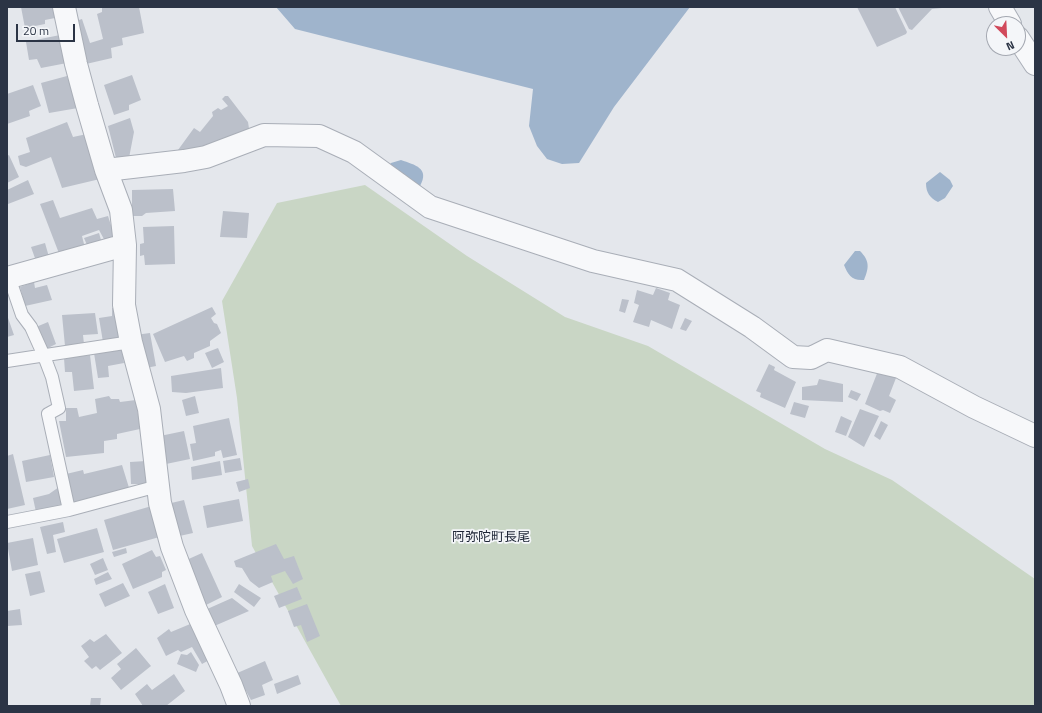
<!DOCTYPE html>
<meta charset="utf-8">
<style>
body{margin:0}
#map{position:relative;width:1042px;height:713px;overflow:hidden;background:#e4e7ec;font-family:"Titillium Web",sans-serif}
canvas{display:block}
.frame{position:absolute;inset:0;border:8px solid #2b3445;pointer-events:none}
.north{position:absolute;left:986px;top:16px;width:40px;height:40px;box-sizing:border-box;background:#f4f6f9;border:1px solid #a4a8b1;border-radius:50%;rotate:156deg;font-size:11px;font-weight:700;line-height:16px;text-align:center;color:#2b3445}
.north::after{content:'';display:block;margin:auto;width:14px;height:18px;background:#d1495b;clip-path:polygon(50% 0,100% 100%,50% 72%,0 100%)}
.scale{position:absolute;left:16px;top:24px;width:59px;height:18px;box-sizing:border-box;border:2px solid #2b3445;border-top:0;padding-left:5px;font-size:12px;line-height:14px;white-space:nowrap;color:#2b3445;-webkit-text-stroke:3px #f4f6f9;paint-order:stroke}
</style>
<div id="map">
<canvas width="1042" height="713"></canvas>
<div class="frame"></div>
<div class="north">N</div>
<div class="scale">20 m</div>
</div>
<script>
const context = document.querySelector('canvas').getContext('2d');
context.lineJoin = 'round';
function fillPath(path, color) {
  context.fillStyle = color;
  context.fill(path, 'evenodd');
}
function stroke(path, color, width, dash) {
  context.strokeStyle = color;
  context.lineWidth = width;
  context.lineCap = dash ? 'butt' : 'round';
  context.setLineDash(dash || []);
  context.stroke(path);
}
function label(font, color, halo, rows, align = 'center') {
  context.font = font + ' "Titillium Web","Noto Sans JP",sans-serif';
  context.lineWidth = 3.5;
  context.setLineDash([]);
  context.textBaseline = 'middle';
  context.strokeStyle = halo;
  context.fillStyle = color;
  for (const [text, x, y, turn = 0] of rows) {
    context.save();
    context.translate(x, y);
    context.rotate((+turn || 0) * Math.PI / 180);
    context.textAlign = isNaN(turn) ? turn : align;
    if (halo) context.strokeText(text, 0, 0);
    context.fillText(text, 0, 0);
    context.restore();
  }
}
const green = new Path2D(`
 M365,185L467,256L565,317L648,346L825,449L892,480L1035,579V706H341L252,546L237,398L222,301L277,203Z`);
const water = new Path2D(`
 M276,7H690L614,107L579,163L562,164L547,159L537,146L529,126L533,89L295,29Z
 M401,160C415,165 430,168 420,186L388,167L391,163Z
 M940,172L950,180L953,186L945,198L938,202C930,198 926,193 926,183Z
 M855,251H860C870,261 869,268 864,280C852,281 848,275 844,265Z`);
const building = new Path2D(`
 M21,7H53L55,18L45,20V24L25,28Z
 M118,7H139L144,33L122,38L123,45L111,48L112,58L86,64L76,21L82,19L90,43L103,39L97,14L102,12V8Z
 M857,7H895L907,32L906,34L877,47Z
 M898,7H942V8L932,9L912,30L909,29Z
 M60,35L67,63L41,68L37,59L29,60L26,42Z
 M132,75L141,100L129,105V110L114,115L104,85Z
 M67,76L78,108L49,113L41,83Z
 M33,85L41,106L29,111L30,116L7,124V94Z
 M225,96H228L248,122L250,135L223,145L219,140L205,150L178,153V150L194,128L200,132L213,116L212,112L218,108L221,110L228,106L222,99Z
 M130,118L134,132L129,158H116L108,126Z
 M67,122L73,137L87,134L100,179L62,188L51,157L26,167L20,165L18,156L30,152L26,138Z
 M9,155L19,177L7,183V156Z
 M28,180L34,194L8,204L7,190Z
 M173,189L175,211L146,213L142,216H132V190Z
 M53,200L60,218L92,208L97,219L108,216L115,238L105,241L99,230L82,236L85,248L60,256L40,204Z
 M223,211L249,213L247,238L220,237Z
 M174,226L175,264L145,265L144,255L140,256V244L144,243L143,227Z
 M99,233L101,240L87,245L84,238Z
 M45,243L49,257L36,261L31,247Z
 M34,282L35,288L47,285L52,300L25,306L20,287Z
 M656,288L670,293L668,300L680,305L672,329L651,320L649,327L633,322L639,305L634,303L637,290L653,295Z
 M622,299L629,300L625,313L619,311Z
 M212,307L216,314L211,318L214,323L217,324L221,333L210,341V346L194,353V358L187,361L184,356L165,362L153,334Z
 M112,308H117L121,340L103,342L99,318L112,316Z
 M95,313L98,334L83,335L84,344L65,346L62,315Z
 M7,315L14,335L7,337Z
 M685,318L692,321L686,331L680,329Z
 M48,322L56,344L46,349L36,327Z
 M150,333L156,366L141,369L135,335Z
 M218,348L224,362L212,368L205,353Z
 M122,349L124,363L108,366L109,377L98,378L94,353Z
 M90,355L94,389L74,391L72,372H65L64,358Z
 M769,364L775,367L774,370L796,382L785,408L760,397L761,393L756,391Z
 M221,368L223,388L186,393L172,392L171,376Z
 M878,371L896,378L889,396L896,400L890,413L883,410L880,411L865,404Z
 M819,379L843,384V402L802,400V387L817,385Z
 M851,390L861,394L857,401L848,397Z
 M109,396L111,399H119L120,402L136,400L140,429L117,434V439L104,441V453L66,457L59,421H66V408H77L79,417L97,413L95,399Z
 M195,396L199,413L186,416L182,400Z
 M794,402L809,406L805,418L790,414Z
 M860,409L879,416L864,447L848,437Z
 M841,416L852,421L846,436L835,432Z
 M229,418L237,455L223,458L221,450L215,452V456L193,461L190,444L196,443L193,426Z
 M881,421L888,425L880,440L874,436Z
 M184,431L190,459L166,464L160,436Z
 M13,454L25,505L7,509V456Z
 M50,455L54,477L26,482L22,461Z
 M240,458L242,470L225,473L223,461Z
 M146,461L148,484H131L130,462Z
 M220,461L222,475L192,480L191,467Z
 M122,465L130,491L74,505L66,474L83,470L84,474Z
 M248,479L250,488L239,492L236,482Z
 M59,487L65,508L36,512L33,498L49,494Z
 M239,499L243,521L207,528L203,506Z
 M184,500L193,533L175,537L167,504Z
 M155,505L163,536L113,550L104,520Z
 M63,522L65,532L53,535L56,552L47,554L40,527Z
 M97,528L104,552L64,563L57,539Z
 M33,538L38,565L12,571L7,543Z
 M276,544L284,559L294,556L303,579L293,584L285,571L271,576L273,582L259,588L250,581L242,568L236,567L234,561Z
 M126,548L127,553L114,557L112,552Z
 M152,550L156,557L160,556L166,570L162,572V577L133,589L122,564Z
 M202,553L222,597L206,605L189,568L182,562Z
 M103,558L108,570L95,575L90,564Z
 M40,571L45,592L30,596L25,574Z
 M108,572L112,579L96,585L94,579Z
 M123,583L130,596L105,607L99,594Z
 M165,584L174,608L158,614L148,592Z
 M239,584L261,598L254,607L234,592Z
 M297,587L302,599L279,608L274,596Z
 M232,598L249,611L212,627L205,610Z
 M307,604L320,636L307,642L301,625L294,627L288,611Z
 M20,609L22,625L7,626V611Z
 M195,622L213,658L202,664L192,647L181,652L178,650L166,656L157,638L169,629L171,632Z
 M106,634L122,653L100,670L96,666L92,669L84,661L89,657L81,646L90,639L94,642Z
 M136,648L151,666L121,690L111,678L121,669L117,664Z
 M191,652L199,665L196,672L177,664L181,654L187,655Z
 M265,661L273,680L262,685L265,695L251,700L246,691L242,692L235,674Z
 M174,674L185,691L166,706H143L135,694L147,684L152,690Z
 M298,675L301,684L277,694L274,684Z
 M91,698H101L100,706H90Z`);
const service = new Path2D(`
 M9,277L22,315L31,327L44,356L52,377L59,408L48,414L69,510
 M7,361L131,342
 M7,522L69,510L158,486`);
const minor = new Path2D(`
 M64,7L76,64L87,105L106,170L121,210L125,245L124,305L131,342L149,409L160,503L172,547L196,610L231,685L239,706
 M1000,7L1010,24
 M1018,38L1035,64
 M106,170L184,161L206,157L264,135L319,136L354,152L430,207L593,261L677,280L752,327L793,357L811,358L827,350L900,367L974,407L1035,436
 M7,278L125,245`);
const neighbourhoodNames = [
 ["阿弥陀町長尾",491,538]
];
fillPath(green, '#c9d6c5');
fillPath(water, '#9fb4cc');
fillPath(building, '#bbc0ca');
stroke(service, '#a9aeb7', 14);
stroke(minor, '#a9aeb7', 24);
stroke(service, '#f7f8fa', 12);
stroke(minor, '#f7f8fa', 22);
label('13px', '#1d2536', '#f4f6f9', neighbourhoodNames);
</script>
